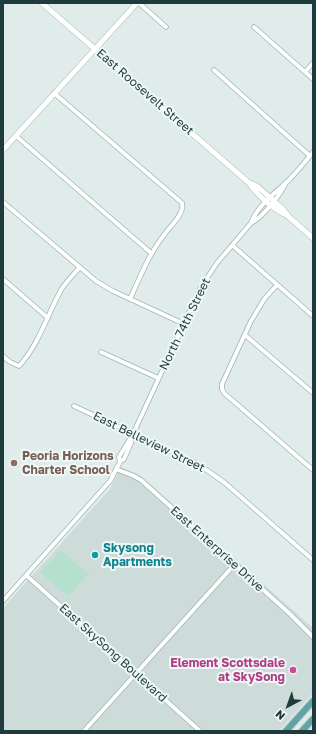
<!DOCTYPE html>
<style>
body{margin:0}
#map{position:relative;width:316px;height:734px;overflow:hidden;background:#dfecea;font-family:"Golos Text",sans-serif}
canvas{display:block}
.frame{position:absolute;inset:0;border:4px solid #1e3c3d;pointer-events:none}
.north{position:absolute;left:268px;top:686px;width:40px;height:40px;-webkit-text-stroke:3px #eff8f6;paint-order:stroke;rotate:221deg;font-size:11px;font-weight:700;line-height:16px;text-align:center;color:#1e3c3d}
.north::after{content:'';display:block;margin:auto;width:14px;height:18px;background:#1e3c3d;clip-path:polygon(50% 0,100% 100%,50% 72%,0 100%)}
</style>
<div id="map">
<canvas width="316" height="734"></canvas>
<div class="frame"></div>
<div class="north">N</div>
</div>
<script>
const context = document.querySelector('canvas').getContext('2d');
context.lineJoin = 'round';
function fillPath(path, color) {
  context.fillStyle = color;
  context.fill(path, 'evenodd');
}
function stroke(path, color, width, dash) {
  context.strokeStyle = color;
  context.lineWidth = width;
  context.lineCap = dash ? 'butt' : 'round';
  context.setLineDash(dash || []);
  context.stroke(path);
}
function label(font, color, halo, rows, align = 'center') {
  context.font = font + ' "Golos Text",sans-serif';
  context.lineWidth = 4;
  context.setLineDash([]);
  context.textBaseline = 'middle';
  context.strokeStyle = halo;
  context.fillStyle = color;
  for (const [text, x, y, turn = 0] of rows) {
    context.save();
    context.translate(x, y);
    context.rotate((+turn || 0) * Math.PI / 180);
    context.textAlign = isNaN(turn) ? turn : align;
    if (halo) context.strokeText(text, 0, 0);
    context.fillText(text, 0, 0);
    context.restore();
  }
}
const built = new Path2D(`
 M121,467L141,476L313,628V693L279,731H3V608L110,489Z`);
const green = new Path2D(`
 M61,550L84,571L89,573L68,596L40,572Z`);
const minor = new Path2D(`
 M139,3L166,27
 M254,27L313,79
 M214,70L310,156
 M305,72L313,63
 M54,93L182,203C185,214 170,226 164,235C149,254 140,277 130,299
 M16,136L151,253
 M3,202L96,281L113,291L184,324
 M251,223C262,218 282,193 286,182
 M232,245L313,316
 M3,279L48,318
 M277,285L265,298L251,321L222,384V389L224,393L313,470
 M245,335L313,393
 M101,352L158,378
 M3,356L10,362L19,366C39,344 46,318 60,292C64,283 73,276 79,268
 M74,406L198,464L225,483L313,560
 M120,462L119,457L133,434L201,287L217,263L251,223C257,206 275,193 288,181C297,172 305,162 313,152
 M116,469L134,476L141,480L289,613L313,637
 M26,575L200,731
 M3,601L102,490L110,481L120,462L124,459L131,443L132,436
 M84,731L234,565`);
const tertiary = new Path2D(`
 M42,3L248,182L257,186L267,195L283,209L289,217L313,238
 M3,150L137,3
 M249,183C258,196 273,209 288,216`);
const primary = new Path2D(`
 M286,731L313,701
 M302,731L313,719`);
const markers = [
 [14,463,4,"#8d6e63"],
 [95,555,4,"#0f9aa8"],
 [293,670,4,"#d1479c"]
];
const streetNames = [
 ["East Roosevelt Street",145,92,41],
 ["North 74th Street",185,324,-64],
 ["East Belleview Street",149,442,26],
 ["East Enterprise Drive",217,549,42],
 ["East SkySong Boulevard",113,653,42]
];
const educationNames = [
 ["Peoria Horizons",22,456],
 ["Charter School",22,470]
];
const cultureNames = [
 ["Skysong",103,548],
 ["Apartments",103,562]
];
const hotelNames = [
 ["Element Scottsdale",285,663],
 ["at SkySong",285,677]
];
fillPath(built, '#cddcd9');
fillPath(green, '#b5e0cd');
stroke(minor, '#a1b4b3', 5.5);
stroke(tertiary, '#a1b4b3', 6);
stroke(primary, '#c0c8c9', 8);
stroke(minor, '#fff', 4);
stroke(tertiary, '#fff', 5);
stroke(primary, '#5ea3a6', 6);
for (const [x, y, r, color] of markers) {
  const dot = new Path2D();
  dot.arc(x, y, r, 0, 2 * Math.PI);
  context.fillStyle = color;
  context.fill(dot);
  stroke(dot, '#eff8f6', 1.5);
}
label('12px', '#1e3c3d', '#eff8f6', streetNames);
label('bold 12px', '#785e54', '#eff8f6', educationNames, 'left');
label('bold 12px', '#0d838f', '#eff8f6', cultureNames, 'left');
label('bold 12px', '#b23c85', '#eff8f6', hotelNames, 'right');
</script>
